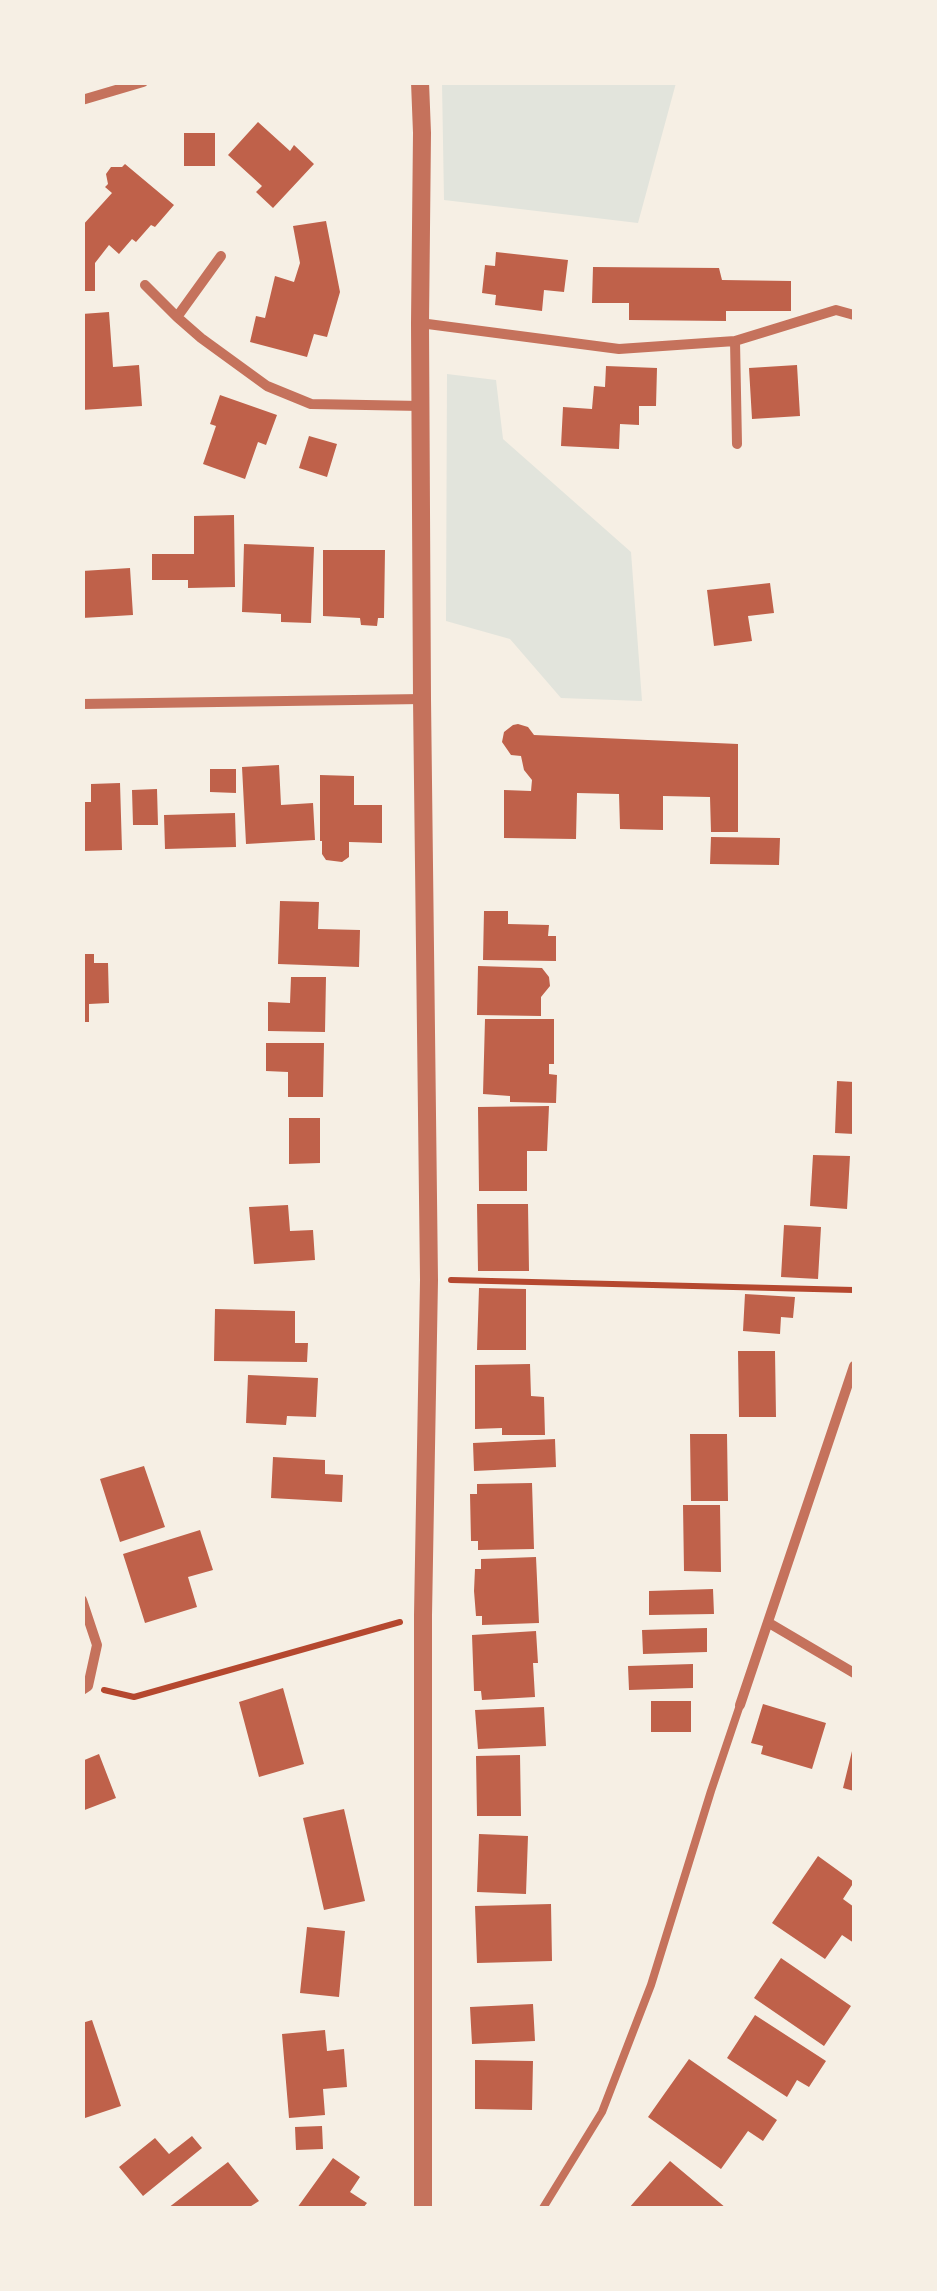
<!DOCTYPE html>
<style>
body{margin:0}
#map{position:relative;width:937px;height:2291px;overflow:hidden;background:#f6efe4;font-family:Ubuntu,sans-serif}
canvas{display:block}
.frame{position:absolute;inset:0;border:85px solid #f6efe4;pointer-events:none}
</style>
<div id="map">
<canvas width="937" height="2291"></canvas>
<div class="frame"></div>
</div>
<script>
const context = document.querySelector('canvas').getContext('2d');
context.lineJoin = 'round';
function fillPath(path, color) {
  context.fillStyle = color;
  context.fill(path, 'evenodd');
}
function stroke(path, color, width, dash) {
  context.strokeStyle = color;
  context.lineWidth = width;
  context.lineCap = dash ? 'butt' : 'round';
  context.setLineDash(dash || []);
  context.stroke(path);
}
const green = new Path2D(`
 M442,83H676L638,223L444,200Z
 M447,374L496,380L503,439L631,552L642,701L561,698L510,639L446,621Z`);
const building = new Path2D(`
 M258,122L290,151L294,145L314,164L273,208L256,192L262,186L228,155Z
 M184,133H215V166H184Z
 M125,164L174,205L155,227L151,225L136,242L132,239L119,254L109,245L95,263V291H82V226L112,193L105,187L108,184L106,174L111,167H122Z
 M326,221L340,292L327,337L314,334L307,357L250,342L256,316L265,318L275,276L294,282L300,263L293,226Z
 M496,252L568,260L564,292L544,290L542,311L495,305L496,295L482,293L485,265L495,266Z
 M593,267L719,268L722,280L791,281V311H726V321L629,320V303H592Z
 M109,312L113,367L139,365L142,406L82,410V314Z
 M797,365L800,416L752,419L749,368Z
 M606,366L657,368L656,406H639V425L620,424L619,449L561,446L563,407L592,409L594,386L605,387Z
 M220,395L277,415L266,445L258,442L245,479L203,464L216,426L210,424Z
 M309,436L337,444L327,477L299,468Z
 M234,515L235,587L188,588V580H152V554H194V516Z
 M244,544L314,547L311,623L281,622V614L242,612Z
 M323,550H385L384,618H378L377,626L361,625L360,618L323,616Z
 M130,568L133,615L82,618V571Z
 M770,583L774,613L748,616L752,641L714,646L707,590Z
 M518,724L528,727L534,735L738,744V832H711L710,797L663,796V830L620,829L619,794L577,793L576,839L504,838V790L531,791L532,780L524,770L521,756L511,755L502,742L504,732L513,725Z
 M279,765L281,805L313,803L315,840L246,844L242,767Z
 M210,769H236V793L210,792Z
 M320,775L354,776V805H382V843L349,842V857L342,862L326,860L322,854V841H320Z
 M120,783L122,850L82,851V802H91V784Z
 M157,789L158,825H133L132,790Z
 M235,813L236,847L165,849L164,815Z
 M711,837L780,838L779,865L710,864Z
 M280,901L319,902L318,929L360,930L359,967L278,964Z
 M484,911H508V924L549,925L548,936H556V961L483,960Z
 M82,954H94V963H108L109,1003L89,1004V1022H82Z
 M478,966L542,968L549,977L550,986L541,997V1016L477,1015Z
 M291,977H326L325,1032L268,1031V1002L290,1003Z
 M485,1019H554V1064H549V1074L557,1075L556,1103L510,1102V1096L483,1094Z
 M266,1043H324L323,1097H288V1072L266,1071Z
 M837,1081L854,1082V1134L835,1133Z
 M549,1106L547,1151H527V1191H479L478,1107Z
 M289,1118H320V1163L289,1164Z
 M813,1155L850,1156L847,1209L810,1206Z
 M477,1204H528L529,1271H478Z
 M288,1205L290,1231L313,1230L315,1260L254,1264L249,1207Z
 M784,1225L821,1227L818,1279L781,1277Z
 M479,1288L526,1289V1350H477Z
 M745,1294L795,1297L793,1318L781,1317L780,1334L743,1331Z
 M215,1309L295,1311V1343H308L307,1362L214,1361Z
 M738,1351H775L776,1417H739Z
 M530,1364L531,1396L544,1397L545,1435H502V1428L475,1429V1365Z
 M248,1375L318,1378L316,1417L287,1416L286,1425L246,1423Z
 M690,1434H727L728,1501H691Z
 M555,1439L556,1467L474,1471L473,1443Z
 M273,1457L325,1460V1474L343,1475L342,1502L271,1498Z
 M144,1466L165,1527L120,1542L100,1479Z
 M532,1483L534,1549L478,1550V1541H471L470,1494H477V1484Z
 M683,1505H720L721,1572L684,1571Z
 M200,1530L213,1570L188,1577L197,1607L145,1623L123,1554Z
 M536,1557L539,1623L482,1625V1616H476L474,1591L475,1569H481V1559Z
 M713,1589L714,1614L649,1615V1591Z
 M707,1628V1652L643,1654L642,1630Z
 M536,1631L538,1663H533L535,1697L482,1700L481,1691H474L472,1635Z
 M693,1664V1688L629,1690L628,1666Z
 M283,1688L304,1764L259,1777L239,1702Z
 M651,1701H691V1732H651Z
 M763,1704L826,1723L812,1769L761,1754L763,1746L751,1743Z
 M544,1707L546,1746L478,1749L475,1710Z
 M853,1747H854V1791L843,1788Z
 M99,1754L116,1798L82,1811V1761Z
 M520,1755L521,1816H477L476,1756Z
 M344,1809L365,1901L324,1910L303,1818Z
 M479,1834L528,1836L526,1894L477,1892Z
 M818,1856L854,1882L843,1899L854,1907V1943L842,1935L825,1959L772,1923Z
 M551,1904L552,1961L477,1963L475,1906Z
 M307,1927L345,1931L339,1997L300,1993Z
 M781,1958L851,2006L824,2046L754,1998Z
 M533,2004L535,2041L472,2044L470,2007Z
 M755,2015L826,2061L809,2087L797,2080L787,2097L727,2058Z
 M92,2020L121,2106L85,2118L82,2109V2023Z
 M325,2030L327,2051L344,2049L347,2087L323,2089L325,2115L289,2118L282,2034Z
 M689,2059L777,2120L763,2141L748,2131L721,2169L648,2117Z
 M475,2060L533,2061L532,2110L475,2109Z
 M322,2126L323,2149L296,2150L295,2127Z
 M192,2136L202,2148L143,2196L119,2167L155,2138L169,2154Z
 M333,2158L360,2177L350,2192L367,2203L363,2208H297Z
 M670,2161L726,2208H629Z
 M228,2162L259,2201L248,2208H168Z`);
const path = new Path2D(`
 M451,1280L854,1290
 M104,1690L134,1697L400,1622`);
const service = new Path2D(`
 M543,2208L602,2112L651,1985L711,1791L740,1705`);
const minor = new Path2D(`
 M82,100L143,82
 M221,256L177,317L201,338L267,386L311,404L421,406
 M145,285L177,317
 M420,323L619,349L735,341L836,310L854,315
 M735,341L737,444
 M82,704L422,699
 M82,1600L97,1645L88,1686L82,1690
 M769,1623L854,1673
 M740,1705L854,1366`);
const tertiary = new Path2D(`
 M420,82L422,133L420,323L422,699L429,1280L423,1615V2208`);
fillPath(green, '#e2e4dc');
fillPath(building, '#bf614a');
stroke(path, '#b5482f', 6);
stroke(service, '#c5725c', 8);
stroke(minor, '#c5725c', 10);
stroke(tertiary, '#c5725c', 18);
</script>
